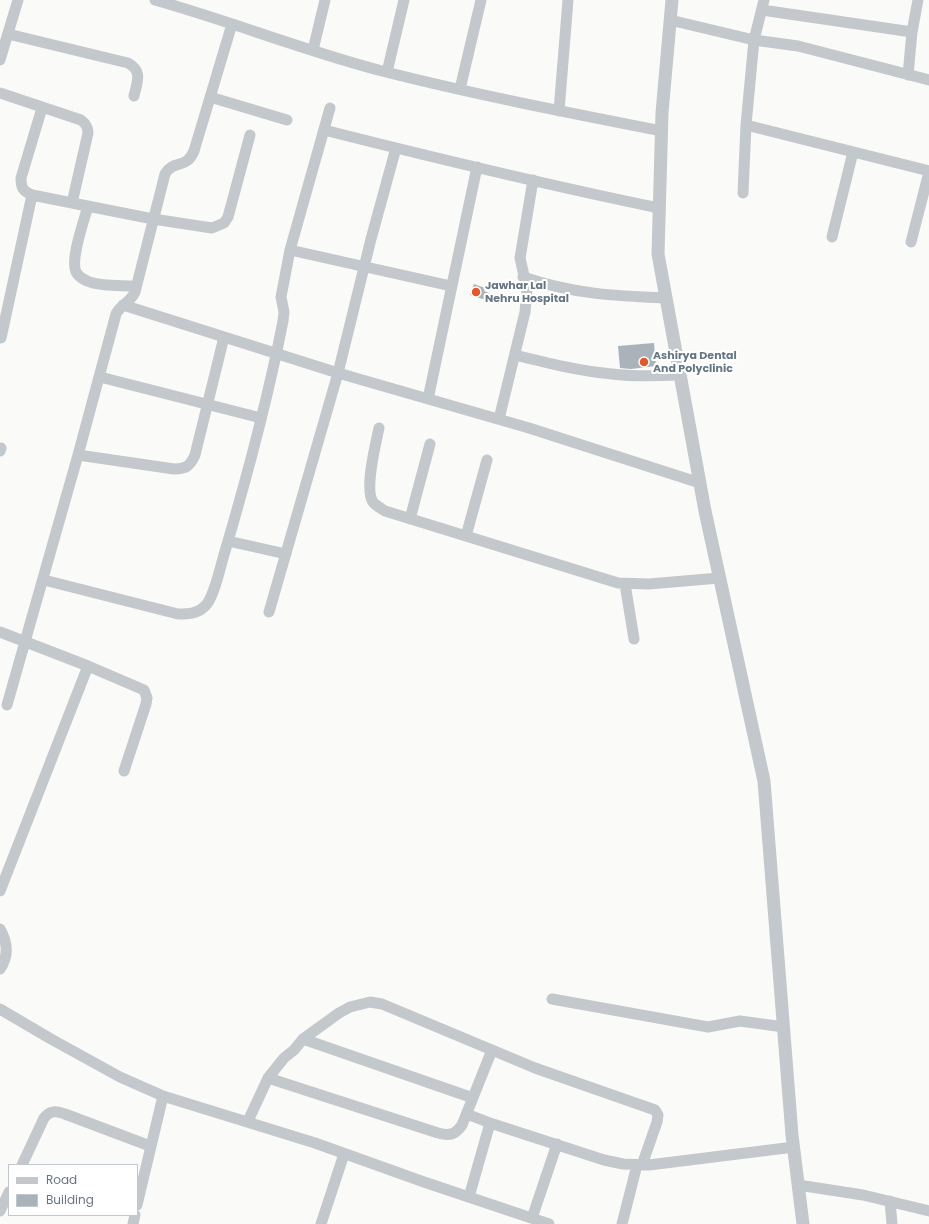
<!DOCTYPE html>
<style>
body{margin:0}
#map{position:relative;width:929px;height:1224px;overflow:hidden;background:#fafaf8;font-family:Poppins,sans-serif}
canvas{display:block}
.legend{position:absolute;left:8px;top:1164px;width:130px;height:52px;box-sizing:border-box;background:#fff;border:1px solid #c1c8cd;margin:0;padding:5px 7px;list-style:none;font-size:12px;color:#657683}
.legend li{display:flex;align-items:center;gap:8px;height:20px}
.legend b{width:20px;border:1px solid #c1c8cd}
</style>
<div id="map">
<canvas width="929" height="1224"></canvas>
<ul class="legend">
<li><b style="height:5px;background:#c3c8cc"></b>Road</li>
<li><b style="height:11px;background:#aab3b9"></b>Building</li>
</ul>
</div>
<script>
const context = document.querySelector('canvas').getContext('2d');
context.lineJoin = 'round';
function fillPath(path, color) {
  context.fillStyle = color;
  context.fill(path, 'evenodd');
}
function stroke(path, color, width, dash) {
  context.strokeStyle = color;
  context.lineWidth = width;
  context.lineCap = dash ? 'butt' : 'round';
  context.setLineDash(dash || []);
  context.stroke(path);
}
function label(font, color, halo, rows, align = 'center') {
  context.font = font + ' Poppins,sans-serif';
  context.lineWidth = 4;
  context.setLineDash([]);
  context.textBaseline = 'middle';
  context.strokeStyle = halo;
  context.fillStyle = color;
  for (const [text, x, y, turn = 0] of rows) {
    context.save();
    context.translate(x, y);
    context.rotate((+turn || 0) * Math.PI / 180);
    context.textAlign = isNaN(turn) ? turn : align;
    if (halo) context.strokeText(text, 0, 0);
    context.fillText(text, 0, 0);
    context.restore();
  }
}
const building = new Path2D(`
 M474,284L485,288L484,291L501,298L499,304L470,295Z
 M654,343L656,366L631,369L620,368L618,346Z`);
const minor = new Path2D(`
 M155,0C233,22 308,52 386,72C477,95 570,113 662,131
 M762,10L912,32
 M670,20L754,40L798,46L929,80
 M8,34L128,63C143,71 137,82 134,96
 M313,50L325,0
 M0,60L18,0
 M387,72L404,0
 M908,75L912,32L918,0
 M460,89L481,0
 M0,93L81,120C86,124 88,127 88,133L72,203
 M210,97L287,120
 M42,108L21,178C21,188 23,191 32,195L153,219L212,228L224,223L228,217L250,135
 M559,111L568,0
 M746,125L929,171
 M324,130C435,158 547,185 659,208
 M743,193L746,125L754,40L764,0
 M88,206C84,221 70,259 76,272C78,276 83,279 87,281C102,287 121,285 136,286
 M832,237L853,152
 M911,242L929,172
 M290,250L451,286
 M523,277C573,294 615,296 666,298
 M123,305L338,373L529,428L700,483
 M1,338L32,195
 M515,355C547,363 579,371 612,374C635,377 657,376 680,375
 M100,377L261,418
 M428,399L477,167
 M499,419L525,312L527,289L520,258L533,180
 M379,428C376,443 364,489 373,502C375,505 382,509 385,511L618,583L649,584L719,578
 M0,451L1,448
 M78,455L174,469C186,469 190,466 195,455L224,337
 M410,519L430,444
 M466,536L487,460
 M228,541L286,554
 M44,580L178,614C188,614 198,614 206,605C215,595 221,563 226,548C248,473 268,398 283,321L284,312L281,297L290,250L330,108
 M625,584L634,639
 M269,612L338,373L371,239L396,148
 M0,632L88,666L144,690L147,698L146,704L124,771
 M7,705L78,455L116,314C121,304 130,303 135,292L165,174C174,159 186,170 194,151L232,24
 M0,891L88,666
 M0,929C8,943 9,956 0,969
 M552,999L708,1027L740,1021L784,1027
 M0,1009L51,1039L120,1077L163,1096L315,1143L424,1182L549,1224
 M303,1039L473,1098
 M268,1078L438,1133C449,1136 455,1135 462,1125L492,1050
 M467,1114L490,1123L604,1160L623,1164L649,1165L794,1147
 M248,1121L268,1078L284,1058L294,1050L303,1039L339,1013L350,1007L370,1002L382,1004L535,1068L655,1110L658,1115L657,1122L642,1165
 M22,1165L44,1118C50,1110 56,1111 65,1114L150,1146
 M798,1185L863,1195L929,1211
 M469,1197L490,1123
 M890,1201L892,1224
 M137,1205L163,1096
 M0,1211L9,1192
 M532,1218L557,1144
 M133,1224L135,1215
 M321,1224L344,1154
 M622,1224L637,1165`);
const tertiary = new Path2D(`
 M672,0L662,113L658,254L705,511L764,781L792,1135L803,1224`);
const markers = [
 [476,292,5,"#e4572e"],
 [644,362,5,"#e4572e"]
];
const poiNames = [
 ["Jawhar Lal",485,286],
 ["Nehru Hospital",485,299],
 ["Ashirya Dental",653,356],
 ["And Polyclinic",653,369]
];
fillPath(building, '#aab3b9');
stroke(minor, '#c3c8cc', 11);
stroke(tertiary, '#c3c8cc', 13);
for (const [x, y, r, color] of markers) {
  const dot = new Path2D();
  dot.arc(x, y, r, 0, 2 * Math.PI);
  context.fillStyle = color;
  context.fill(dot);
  stroke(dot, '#fff', 1.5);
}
label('bold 11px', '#657683', '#fff', poiNames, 'left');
</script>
